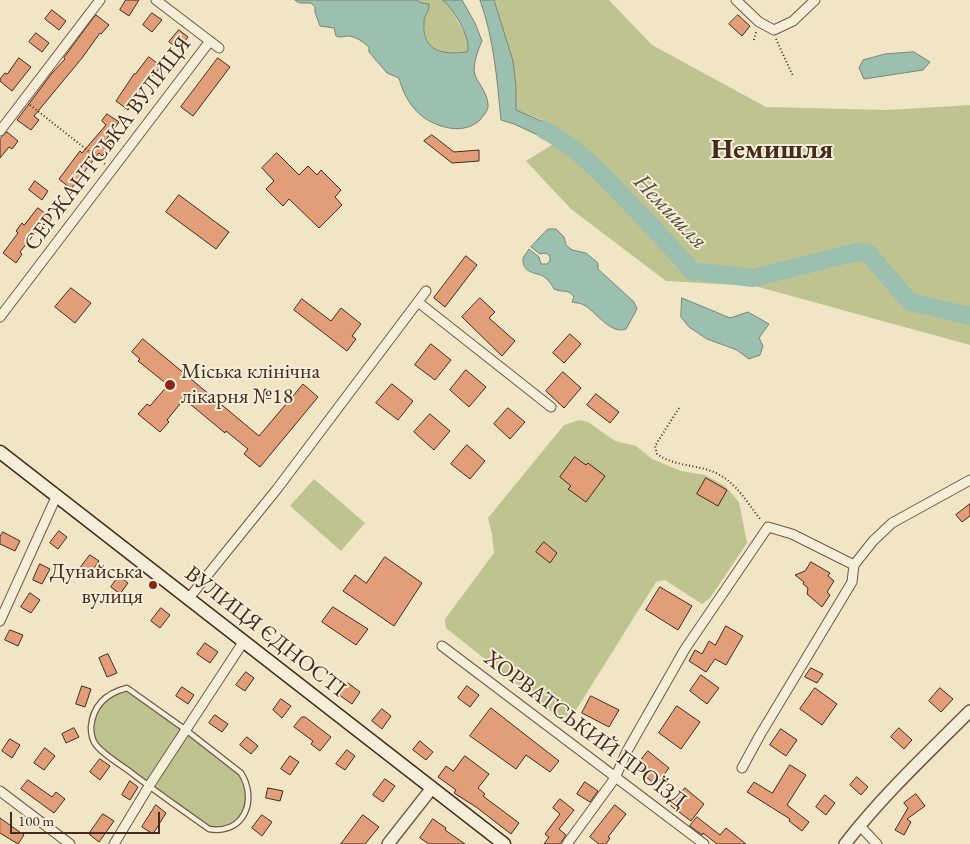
<!DOCTYPE html>
<meta charset="utf-8">
<style>
body{margin:0}
#map{position:relative;width:970px;height:844px;overflow:hidden;background:#f0e5c4;font-family:"EB Garamond",serif}
canvas{display:block}
.scale{position:absolute;left:10px;top:812px;width:150px;height:22px;box-sizing:border-box;border:2px solid #452a1e;border-top:0;padding-left:6px;font-size:15px;line-height:18px;white-space:nowrap;color:#452a1e;-webkit-text-stroke:4px #f5eed9;paint-order:stroke}
</style>
<div id="map">
<canvas width="970" height="844"></canvas>
<div class="scale">100 m</div>
</div>
<script>
const context = document.querySelector('canvas').getContext('2d');
context.lineJoin = 'round';
function fillPath(path, color) {
  context.fillStyle = color;
  context.fill(path, 'evenodd');
}
function stroke(path, color, width, dash) {
  context.strokeStyle = color;
  context.lineWidth = width;
  context.lineCap = dash ? 'butt' : 'round';
  context.setLineDash(dash || []);
  context.stroke(path);
}
function label(font, color, halo, rows, align = 'center') {
  context.font = font + ' "EB Garamond",serif';
  context.lineWidth = 4;
  context.setLineDash([]);
  context.textBaseline = 'middle';
  context.strokeStyle = halo;
  context.fillStyle = color;
  for (const [text, x, y, turn = 0] of rows) {
    context.save();
    context.translate(x, y);
    context.rotate((+turn || 0) * Math.PI / 180);
    context.textAlign = isNaN(turn) ? turn : align;
    if (halo) context.strokeText(text, 0, 0);
    context.fillText(text, 0, 0);
    context.restore();
  }
}
const green = new Path2D(`
 M417,0H442L449,5L469,42V49L467,52C420,57 427,39 421,3Z
 M494,0H609L652,45L766,107L888,110L970,105V345L755,286L666,281L571,209L526,161L555,143L567,141L540,119L516,110V87L513,61Z
 M579,420L588,422L615,441L636,446L652,459L681,471L705,475L725,486L739,502L747,543L710,598L702,604L665,580L656,582L573,715L568,721H563L446,628L445,619L494,553L492,534L488,518L564,425Z
 M314,479L365,523L341,551L290,506Z
 M127,688L241,773L249,790L243,817L228,829H209L94,744L92,720L104,698Z`);
const water = new Path2D(`
 M295,0H417L421,3L429,4C430,11 424,15 424,22C422,52 443,55 467,52C473,41 452,5 442,0H462L475,23L482,41C478,50 472,66 475,75C479,85 489,95 488,107C487,112 483,116 480,120C465,134 442,129 426,119C412,110 403,94 399,78L387,73L369,52V47C363,42 357,37 349,36C344,36 341,38 336,36L334,28L320,26L315,12V7L311,3H300Z
 M480,0H494L513,61L516,87V110L560,129L568,141L555,143L514,124L501,120C497,79 494,39 480,0Z
 M914,52L930,62L923,70L864,79L859,68L863,60L885,54Z
 M548,229H556L564,237L566,245L572,250L586,253L598,263V269L634,302L637,309L626,329C611,335 596,312 584,305C581,303 576,303 572,302L574,297C568,288 562,293 554,289C552,285 548,279 543,276C534,272 522,273 523,258L529,249L539,257L541,264H547L550,261V257L548,254L544,253L540,254L531,247Z
 M682,298L730,318L748,312L769,324L759,338L763,346L760,355L749,359L737,350L707,339L689,327L681,317Z`);
const river = new Path2D(`
 M544,130C574,145 598,170 621,194C645,219 669,244 692,271L753,278L857,252L869,254L910,302L970,316`);
const building = new Path2D(`
 M126,0H139L129,16L120,10Z
 M52,10L66,21L59,30L45,19Z
 M152,13L162,20L152,32L143,25Z
 M96,15L109,25L101,34L100,33L82,58L34,116L39,120L31,130L17,120L52,73L65,59L64,58Z
 M738,15L750,26L742,36L729,24Z
 M179,30L188,37L179,49L169,42Z
 M36,33L49,43L42,52L29,42Z
 M149,57L161,66L154,76L152,75L133,100L135,101L128,110L116,101L134,74H135Z
 M19,58L31,67L12,91L0,81V79L5,73L7,74Z
 M218,58L230,67L193,116L181,107Z
 M107,114L119,122L106,140L112,146L102,156L99,153L71,189L59,179L80,151L82,153L106,125L102,121Z
 M7,132L18,141L12,149L9,147L0,158V139Z
 M432,135L454,152L479,150V161L452,163L424,141Z
 M277,153L299,175L308,166L317,175L321,170L341,190L335,197L342,205L319,228L289,199L283,206L266,189L274,181L262,168Z
 M35,181L48,191L42,200L29,190Z
 M179,195L229,232L216,249L166,212Z
 M38,208L50,217L44,225L42,224L20,252L22,254L16,263L3,253L18,233L16,231L22,223L24,225Z
 M466,256L477,265L445,307L434,298Z
 M71,288L91,303L75,323L55,307Z
 M480,298L495,312L489,318L515,341L502,356L462,317Z
 M302,299L331,321L341,308L361,324L352,336L356,339L347,351L294,310Z
 M570,334L581,344L564,363L553,353Z
 M143,339L259,436L303,384L318,397L260,467L244,454L248,449L226,431L225,433L184,399L167,420L169,422L160,432L138,414L147,404L150,406L168,385L138,361L140,359L132,352Z
 M431,344L451,360L435,380L415,365Z
 M466,370L486,387L469,407L450,390Z
 M563,372L581,388L564,408L546,391Z
 M392,384L413,401L398,420L376,403Z
 M596,394L619,412L610,423L587,405Z
 M508,408L525,422L510,439L494,424Z
 M430,414L450,431L434,450L414,432Z
 M467,445L485,461L470,479L451,464Z
 M575,457L586,465L588,463L605,476L586,502L568,489L571,486L560,477Z
 M706,478L727,490L718,506L697,494Z
 M970,504V516L962,522L956,515Z
 M59,531L67,537L58,549L50,543Z
 M3,532L20,541L15,551L0,544V537Z
 M544,542L557,553L550,563L536,552Z
 M90,555L99,561L90,574L81,567Z
 M385,557L422,583L394,626L343,591L355,575L366,583Z
 M811,562L830,573L828,576L834,581L827,592L830,595L822,607L807,594L808,588L803,584L804,582L795,575L805,571Z
 M40,564L50,569L42,584L33,580Z
 M119,576L128,583L120,594L111,587Z
 M660,587L692,606L678,630L646,610Z
 M30,593L40,600L31,613L21,607Z
 M333,607L368,629L356,645L322,622Z
 M161,608L170,615L160,628L151,621Z
 M726,626L743,636L726,665L715,659L706,672L689,661L695,650L702,654L709,641L715,645Z
 M10,630L23,635L18,646L5,640Z
 M205,643L218,652L210,663L197,654Z
 M108,654L117,673L107,677L99,658Z
 M811,668L823,674L817,683L805,677Z
 M246,672L254,678L245,691L236,685Z
 M701,675L719,688L707,704L690,691Z
 M348,683L360,692L352,704L339,695Z
 M82,686L91,689L85,707L76,704Z
 M467,686L479,695L470,707L458,698Z
 M182,687L194,695L188,704L176,696Z
 M815,688L837,704L822,725L800,709Z
 M940,688L953,699L941,712L929,701Z
 M591,696L619,710L609,727L582,713Z
 M281,699L291,706L282,718L273,710Z
 M677,706L700,722L681,749L659,733Z
 M491,708L559,761L550,772L526,755L516,769L470,736Z
 M382,709L391,716L382,729L372,721Z
 M215,715L228,724L222,732L209,723Z
 M302,717H305L331,737L320,751L311,744L313,741L294,727Z
 M74,728L79,737L66,743L62,734Z
 M899,728L912,740L904,749L891,737Z
 M781,729L797,740L786,756L770,745Z
 M247,737L258,746L251,754L240,745Z
 M10,739L20,745L12,758L2,751Z
 M420,741L433,752L426,760L413,750Z
 M45,748L55,756L44,770L34,763Z
 M347,750L355,756L345,770L336,764Z
 M648,751L669,768L656,785L635,768Z
 M290,756L299,762L290,775L281,769Z
 M465,756L489,774L478,788L485,794L483,796L519,823L511,834L476,807L454,793L456,790L438,777L446,766L453,771Z
 M100,759L110,766L100,780L90,772Z
 M790,765L806,775L787,805L809,822L802,831L789,821L790,819L747,792L754,782L772,793Z
 M857,777L868,787L861,795L850,785Z
 M385,779L395,786L383,802L373,795Z
 M28,780L52,797L56,792L65,799L54,813L21,789Z
 M130,781L138,787L130,800L122,795Z
 M585,782L598,791L590,802L577,794Z
 M268,788L283,791L280,801L266,798Z
 M685,788L704,804L691,821L671,806Z
 M916,794L925,806L907,819L911,822L904,835L895,830L908,808L904,803Z
 M825,795L835,803L826,815L816,807Z
 M560,799L574,810L559,829L566,835L560,844H544L549,837L545,834L560,814L553,808Z
 M156,805L166,813L153,834L142,827Z
 M615,805L626,814L608,837L610,838L606,844H599L590,837Z
 M103,814L114,821L99,842L89,834Z
 M262,815L272,822L262,836L252,828Z
 M363,815L379,827L365,844H341Z
 M697,817L720,835L726,828L746,844H717L703,833L702,835L690,826Z
 M0,818L24,835L18,844L0,833Z
 M433,819L446,828L445,830L465,844H429L420,838Z`);
const path = new Path2D(`
 M776,39L793,76
 M754,40L756,32
 M30,105L105,164
 M679,408L655,446L657,454C675,467 697,464 716,473C737,483 747,503 761,520`);
const service = new Path2D(`
 M127,688L186,730L241,773C258,800 244,835 209,829C182,810 155,791 129,771C118,763 104,755 96,745C92,740 91,732 91,727C93,705 107,693 127,688Z`);
const minor = new Path2D(`
 M156,0L219,48
 M736,0L759,22L774,30L793,21L815,0
 M0,131L100,0
 M418,302L551,407
 M0,317L210,41
 M854,565L873,541L892,523L970,480
 M189,598L277,489L426,291
 M0,621L57,495
 M442,646L704,844
 M742,768L760,735L852,582L854,565
 M0,791L70,844
 M860,826L877,844
 M114,844L149,786L244,641
 M567,844L615,778L627,751L685,649L768,527L792,534L854,565`);
const tertiary = new Path2D(`
 M388,844L432,788
 M845,844C882,796 927,754 970,711`);
const secondary = new Path2D(`
 M0,452L504,844`);
const markers = [
 [170,385,6,"#8f2418"],
 [153,585,5,"#8f2418"]
];
const streetNames = [
 ["СЕРЖАНТСЬКА ВУЛИЦЯ",108,144,-53],
 ["ВУЛИЦЯ ЄДНОСТІ",265,632,38],
 ["ХОРВАТСЬКИЙ ПРОЇЗД",585,730,37]
];
const poiNames = [
 ["Міська клінічна",181,372],
 ["лікарня №18",181,397],
 ["Дунайська",143,572,"right"],
 ["вулиця",143,597,"right"]
];
const waterNames = [
 ["Немишля",670,212,46]
];
const districtNames = [
 ["Немишля",772,150]
];
fillPath(green, '#bec390');
fillPath(water, '#9bc0af');
stroke(water, '#798475', 1);
stroke(river, '#9bc0af', 18);
fillPath(building, '#e29e78');
stroke(building, '#452a1e', 1);
stroke(service, '#705948', 7);
stroke(minor, '#705948', 11);
stroke(tertiary, '#705948', 14);
stroke(secondary, '#452a1e', 15);
stroke(path, '#452a1e', 2, [1, 2.5]);
stroke(service, '#f5eed9', 4.5);
stroke(minor, '#f5eed9', 9);
stroke(tertiary, '#f5eed9', 11);
stroke(secondary, '#f5eed9', 12);
for (const [x, y, r, color] of markers) {
  const dot = new Path2D();
  dot.arc(x, y, r, 0, 2 * Math.PI);
  context.fillStyle = color;
  context.fill(dot);
  stroke(dot, '#f5eed9', 2);
}
label('22px', '#452a1e', '#f5eed9', streetNames);
label('22px', '#452a1e', '#f5eed9', poiNames, 'left');
label('italic 24px', '#5a5042', '#f5eed9', waterNames);
label('bold 28px', '#452a1e', '#f5eed9', districtNames);
</script>
